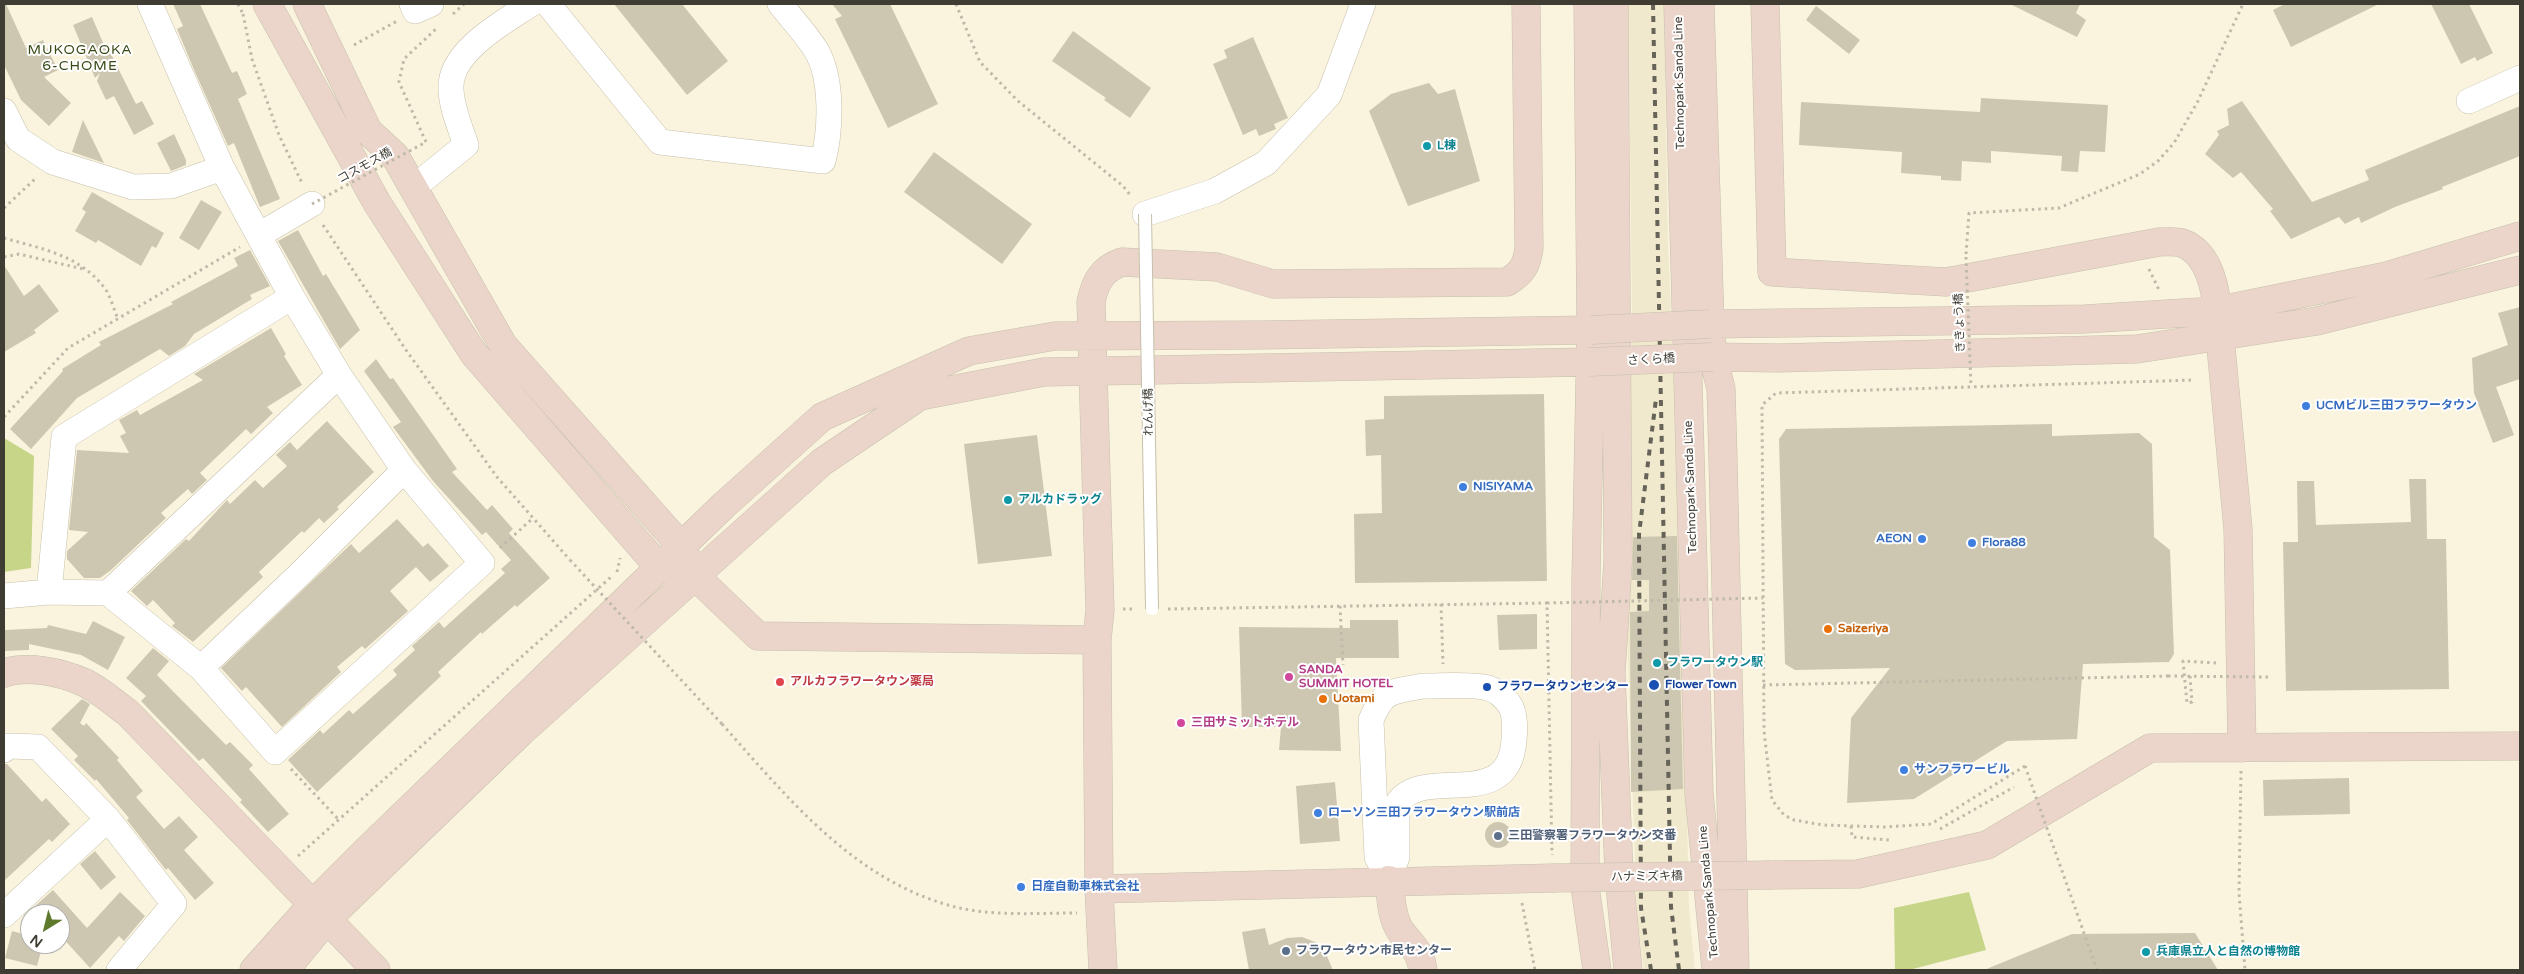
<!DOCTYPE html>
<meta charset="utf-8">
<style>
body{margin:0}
#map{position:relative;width:2524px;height:974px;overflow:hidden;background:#faf4df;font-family:"Varela Round",sans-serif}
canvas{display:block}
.frame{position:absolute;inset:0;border:5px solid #3e3c33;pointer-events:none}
.north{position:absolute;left:20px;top:904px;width:50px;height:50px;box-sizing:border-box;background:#fff;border:1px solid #b2b1ad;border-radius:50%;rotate:216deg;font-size:14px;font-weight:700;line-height:20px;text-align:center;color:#3e3c33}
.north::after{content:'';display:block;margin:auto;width:18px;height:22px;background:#607a2d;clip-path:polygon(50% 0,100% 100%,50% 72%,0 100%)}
</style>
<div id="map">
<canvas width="2524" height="974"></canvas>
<div class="frame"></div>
<div class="north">N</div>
</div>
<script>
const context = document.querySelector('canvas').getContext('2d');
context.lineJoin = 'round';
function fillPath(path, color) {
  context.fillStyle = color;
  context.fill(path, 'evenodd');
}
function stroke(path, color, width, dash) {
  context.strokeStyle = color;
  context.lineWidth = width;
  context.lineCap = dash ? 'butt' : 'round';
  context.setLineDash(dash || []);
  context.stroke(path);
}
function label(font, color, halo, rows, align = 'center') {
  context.font = font + ' "Varela Round","Noto Sans JP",sans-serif';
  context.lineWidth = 4;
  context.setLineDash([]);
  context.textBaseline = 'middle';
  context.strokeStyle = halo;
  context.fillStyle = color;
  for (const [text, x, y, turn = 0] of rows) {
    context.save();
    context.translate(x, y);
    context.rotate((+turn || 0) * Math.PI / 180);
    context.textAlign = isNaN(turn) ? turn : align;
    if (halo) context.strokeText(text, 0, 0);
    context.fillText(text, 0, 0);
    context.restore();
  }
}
const built = new Path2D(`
 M1628,4H1664L1668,246L1681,533L1689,909L1695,970H1644L1637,918L1627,628L1632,307Z`);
const green = new Path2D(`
 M4,438L34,456L31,568L4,572Z
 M1969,892L1986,950L1909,970H1895L1894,908Z`);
const building = new Path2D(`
 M4,4H6L26,48L43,40L58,70L44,77L71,103L49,126L21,100L4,65Z
 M173,4H200L232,73L237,71L247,94L238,99L280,199L260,207L234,143L228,146L195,72L177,29L183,26Z
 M614,4H682L728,61L687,95Z
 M832,4H890L938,104L888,128L835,19L842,16Z
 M2010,4H2080L2076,13L2086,20L2077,37Z
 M2285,4H2379L2291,47L2273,10Z
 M2431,4H2469L2493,53L2477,61L2475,57L2461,64Z
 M1816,6L1860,40L1849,54L1806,20Z
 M92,17L107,52L108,48L136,104L142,101L154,124L134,135L114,96L106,100L97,81L100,73L95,78L73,25Z
 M1073,31L1151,88L1130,118L1104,100L1106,98L1052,61Z
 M1253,37L1288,118L1274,124L1276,129L1259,136L1256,129L1243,135L1213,64L1227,58L1224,50Z
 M1429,83L1438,94L1455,89L1480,181L1408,206L1369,111L1391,94Z
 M1981,98L2108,105L2105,152L2080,151L2078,172L2061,171L2062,156L1991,151V163L1962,161L1961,181L1941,180V176L1901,173L1902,152L1799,145L1801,102L1980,112Z
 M2242,101L2312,202L2369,180L2365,170L2520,106V156L2442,187L2443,189L2395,207L2361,223L2359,217L2345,224L2339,217L2291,239L2270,211L2273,209L2241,172L2233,178L2205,154L2219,135L2217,131L2229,125L2227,109Z
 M83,120L104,163L72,152Z
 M174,134L186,160V165L171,171L157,143Z
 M934,152L1032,224L1002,264L904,192Z
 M92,192L164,233L156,248L152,246L141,266L98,240L96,243L75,231L86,212L82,209Z
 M201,200L222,212L199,250L179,238Z
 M298,230L323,276L326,274L360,330L340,349L278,241Z
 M250,250L270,286L250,295L252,299L194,334L185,346L169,356L160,349L77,398L31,449L10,429L63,371L62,369L101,345L99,342L173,304L171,302L238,266L234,258Z
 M4,265L24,296L39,284L59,311L34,330L36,333L4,352Z
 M2520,307V379L2496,387L2514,435L2493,443L2474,393L2472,358L2508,345L2498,313Z
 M271,328L286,354L284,356L302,385L267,407L273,413L251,434L246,429L200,473L207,480L192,494L188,489L161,513L166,518L111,570L100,578H84L67,559V551L88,532L69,530L77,450L129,453L120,436L126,433L119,420L137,410L140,415L203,380L194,374Z
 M376,359L390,379L393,378L457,469L452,472L487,510L492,505L513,529L509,533L550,578L517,607L515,605L482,634L481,632L438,672L441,676L317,792L288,760L320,730L323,734L349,710L353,714L397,675L393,670L415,650L412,646L439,622L444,628L505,573L501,569L511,560L486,532L482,535L433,481L393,427L401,422L364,371Z
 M1544,394L1547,581L1355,583L1354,514L1382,513L1381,455L1366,456L1365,420L1384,419V396Z
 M327,421L374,472L337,507L339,509L324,523L319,518L304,533L302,531L259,572L263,577L193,642L172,626L175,623L153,600L147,606L131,591L186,539L189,541L227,500L230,504L255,480L263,488L287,466L276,455L290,442L297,450Z
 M2052,424V436L2139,433L2152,444L2154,537L2170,550L2174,654L2169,662L2083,664L2077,739L2007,741L1914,799L1847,803L1851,718L1890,668L1795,670L1785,664L1779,439L1786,429Z
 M1037,435L1052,556L978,564L964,444Z
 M2409,479H2426L2427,539H2446L2449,689L2286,691L2283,542H2298L2297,481H2314L2316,525L2411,522Z
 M397,519L423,547L428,543L449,566L430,582L416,567L390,591L408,611L365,649L362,646L337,667L341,672L282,727L246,687L242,691L221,668L351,544L359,553Z
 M1677,536L1683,789L1631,792L1630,612L1649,611V580H1632L1633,537Z
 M1537,614V649L1499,650L1497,615Z
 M1350,620H1398L1399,658H1336L1341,751L1279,750L1281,727H1242L1239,627L1350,628Z
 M93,621L125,637L108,670L81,655L29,644V650L4,651V630L47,628L48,625L86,634Z
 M153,648L169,661L157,675L226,745L230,742L253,765L249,769L289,814L268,832L240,802L242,800L203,758L199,761L141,701L146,696L126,678Z
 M82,699L90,704L80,723L84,726L86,723L119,758L117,760L143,791L136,797L164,829L179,816L198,837L184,850L214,883L195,900L168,868L166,870L127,820L129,818L96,779L95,781L74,760L78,756L51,729Z
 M4,764H7L42,802L46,798L70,824L52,842L49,839L4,881Z
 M2349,778L2350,814L2264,816L2263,780Z
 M1335,782L1340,841L1300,844L1296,786Z
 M1485 835a13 13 0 1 1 26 0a13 13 0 1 1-26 0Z
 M95,851L116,877L101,890L80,864Z
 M53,890L87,928L120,892L145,916L124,941L119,936L90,968L60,935V914H41L34,907Z
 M1265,928L1269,945L1287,938L1302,937L1315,942L1323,947L1333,970H1249L1242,932Z
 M12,931L30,936V944H43L37,966L5,958Z
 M2195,933L2218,970H1984L2072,934Z`);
const path = new Path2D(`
 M238,4L243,14
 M956,4L980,62L1018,101L1123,186L1131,196
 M243,14L252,59L279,135L302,183
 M453,14L464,4
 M354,45L397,21
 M426,142L399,82L404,59L437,28
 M4,208L36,178
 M323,225L406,350L497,477L570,560
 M4,238C42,249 81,255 106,290C111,298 114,310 118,319
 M1966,254L1969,213L2059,208L2140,174L2158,161L2174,143L2198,101L2243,4
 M4,257L19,254L83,269
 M2149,269L2159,290
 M4,417L68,348L240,247
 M500,548L533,518
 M617,572L620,558
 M1441,604L1443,664
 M1340,606L1343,665
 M1123,609H1136
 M1168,609L1547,603L1552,855
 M2190,676L2192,702L2187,703L2183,661L2217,663
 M1763,685L2168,676
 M722,724C787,797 851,877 948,905C989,917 1034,913 1077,913
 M2025,766L1931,824L1885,827L1823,825L1794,820L1784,815L1772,800L1764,731L1762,405L1776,393L2194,380
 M291,769L339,820
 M2241,771L2239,893L2245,970
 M1851,826L1852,837L1890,840
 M1940,829L2014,787
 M298,856L611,577
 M1522,903L1535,970`);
const street = new Path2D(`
 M150,4L222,168L292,297L339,375L404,470L482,563L275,752L201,668L108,593L49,592L64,437L292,297
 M412,4L415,11L431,4
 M548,4L660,142L823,161C831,130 833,78 816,50C806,34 792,19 780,4
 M2469,101L2520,78
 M4,111L18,139L53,162L133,187L171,186L222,168
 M413,188L466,145C460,127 452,109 451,90C448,52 504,22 531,4
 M1145,214L1215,191L1266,163L1329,95L1363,4
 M259,235L312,204
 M108,593L339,375
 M4,596L49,592
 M201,668L300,574L404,470
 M1423,686C1443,686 1465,684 1484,687C1495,689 1505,697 1511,707C1515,716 1515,730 1514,740C1509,815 1423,763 1397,804V857L1389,880L1377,857L1371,720C1384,688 1393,692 1423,686Z
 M4,750L8,746L38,747L108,819L174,904L119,970
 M4,915L108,819`);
const secondary = new Path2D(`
 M267,4L377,203L474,354L659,567L676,571
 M307,4L368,131L395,156L503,345L681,546L695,576L758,636L1097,640
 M1588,4L1591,330L1586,578L1585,887L1597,970
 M1614,4L1618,561L1611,673L1619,875L1628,970
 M1678,4L1699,793L1716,970
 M1700,4L1710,324L1713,357L1721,389L1723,460L1735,970
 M1765,4L1772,272L1946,282L2159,242C2166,242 2175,241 2182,243C2207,252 2214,282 2217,305L2238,529L2242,748
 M1710,324L2085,319L2216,311L2387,276L2520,236
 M1713,357L1778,358L2137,349L2317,321L2520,270
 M4,673C26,665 61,672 83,682C99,689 114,703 128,713L376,970
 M1770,875L1858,874L1987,845L2150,748L2520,746
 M1389,880C1391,896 1391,917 1400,930C1411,946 1420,949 1423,970
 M1099,889L1553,878
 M254,970L312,905L367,850L723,506L822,417L969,351L1055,336L1261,335L1591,330
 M285,970L327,919L521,732L822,462L920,396L1044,372L1589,362
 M1103,970L1099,889L1097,640L1100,610L1091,302C1095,282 1102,269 1122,262L1217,267L1273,284L1507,282C1522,273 1527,265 1529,248L1526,4`);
const rail = new Path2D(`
 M1653,4L1671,907L1679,970
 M1651,970L1641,908L1639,534L1656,399`);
const pathBridge = new Path2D(`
 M312,204L426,142
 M1966,257L1971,387
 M570,560L722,724
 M1547,603L1763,598
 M2168,676L2270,677
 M2025,766L2097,970`);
const laneBridge = new Path2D(`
 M1145,214L1152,609`);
const secondaryBridge = new Path2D(`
 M1591,330L1710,324
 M1589,362L1713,357
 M1553,878L1770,875`);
const markers = [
 [1427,146,5,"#0f9aa8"],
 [2306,406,5,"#3f7fe0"],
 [1463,487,5,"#3f7fe0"],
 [1008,500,5,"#0f9aa8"],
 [1922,539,5,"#3f7fe0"],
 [1972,543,5,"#3f7fe0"],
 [1828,629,5,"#e8710a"],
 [1657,663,5,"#0f9aa8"],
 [1289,677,5,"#d1479c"],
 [780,682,5,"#e0444e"],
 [1654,685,6,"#1a4fb4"],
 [1487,687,5,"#1a4fb4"],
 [1323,699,5,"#e8710a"],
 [1181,723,5,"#d1479c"],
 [1904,770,5,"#3f7fe0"],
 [1318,813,5,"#3f7fe0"],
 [1498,836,5,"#5c6f8a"],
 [1021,887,5,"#3f7fe0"],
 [1286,951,5,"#5c6f8a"],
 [2146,952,5,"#0f9aa8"]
];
const streetNames = [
 ["Technopark Sanda Line",1680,83,-91],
 ["コスモス橋",365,166,-29],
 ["ききょう橋",1960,323,-92],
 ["さくら橋",1651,360,-3],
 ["れんげ橋",1149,412,-91],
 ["Technopark Sanda Line",1691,487,-92],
 ["ハナミズキ橋",1647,877,-1],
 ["Technopark Sanda Line",1709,892,-95]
];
const cultureNames = [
 ["L棟",1437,146],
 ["アルカドラッグ",1018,500],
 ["フラワータウン駅",1667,663],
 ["兵庫県立人と自然の博物館",2156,952]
];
const shopNames = [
 ["UCMビル三田フラワータウン",2316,406],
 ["NISIYAMA",1473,487],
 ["AEON",1912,539,"right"],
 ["Flora88",1982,543],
 ["サンフラワービル",1914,770],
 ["ローソン三田フラワータウン駅前店",1328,813],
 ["日産自動車株式会社",1031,887]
];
const foodNames = [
 ["Saizeriya",1838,629],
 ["Uotami",1333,699]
];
const hotelNames = [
 ["SANDA",1299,670],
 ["SUMMIT HOTEL",1299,684],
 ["三田サミットホテル",1191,723]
];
const healthNames = [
 ["アルカフラワータウン薬局",790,682]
];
const transitNames = [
 ["Flower Town",1665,685],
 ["フラワータウンセンター",1497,687]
];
const serviceNames = [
 ["三田警察署フラワータウン交番",1508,836],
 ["フラワータウン市民センター",1296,951]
];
const neighbourhoodNames = [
 ["MUKOGAOKA",80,50],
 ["6-CHOME",80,66]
];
fillPath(built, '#f1e9cd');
fillPath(green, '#c6d587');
fillPath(building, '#cdc7b2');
stroke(street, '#c6c0ab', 26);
stroke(secondary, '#c6c0ab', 29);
stroke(path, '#beb9a8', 3, [2.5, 4]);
stroke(street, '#fff', 25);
stroke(secondary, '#ebd5ca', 28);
stroke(rail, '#666358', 4, [6, 6]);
stroke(laneBridge, '#c6c0ab', 14, []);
stroke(secondaryBridge, '#c6c0ab', 29, []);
stroke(pathBridge, '#beb9a8', 3, [2.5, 4]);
stroke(laneBridge, '#fff', 12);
stroke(secondaryBridge, '#ebd5ca', 28);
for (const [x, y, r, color] of markers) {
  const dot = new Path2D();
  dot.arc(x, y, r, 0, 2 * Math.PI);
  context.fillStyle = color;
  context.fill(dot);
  stroke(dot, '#fff', 2);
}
label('12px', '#3e3c33', '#fff', streetNames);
label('bold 12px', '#0d838f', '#fff', cultureNames, 'left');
label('bold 12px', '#366cbe', '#fff', shopNames, 'left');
label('bold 12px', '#c56008', '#fff', foodNames, 'left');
label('bold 12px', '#b23c85', '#fff', hotelNames, 'left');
label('bold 12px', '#be3a42', '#fff', healthNames, 'left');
label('bold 12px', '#164399', '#fff', transitNames, 'left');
label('bold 12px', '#4e5e75', '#fff', serviceNames, 'left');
context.letterSpacing = '1px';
label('14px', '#384914', '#fff', neighbourhoodNames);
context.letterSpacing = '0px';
</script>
